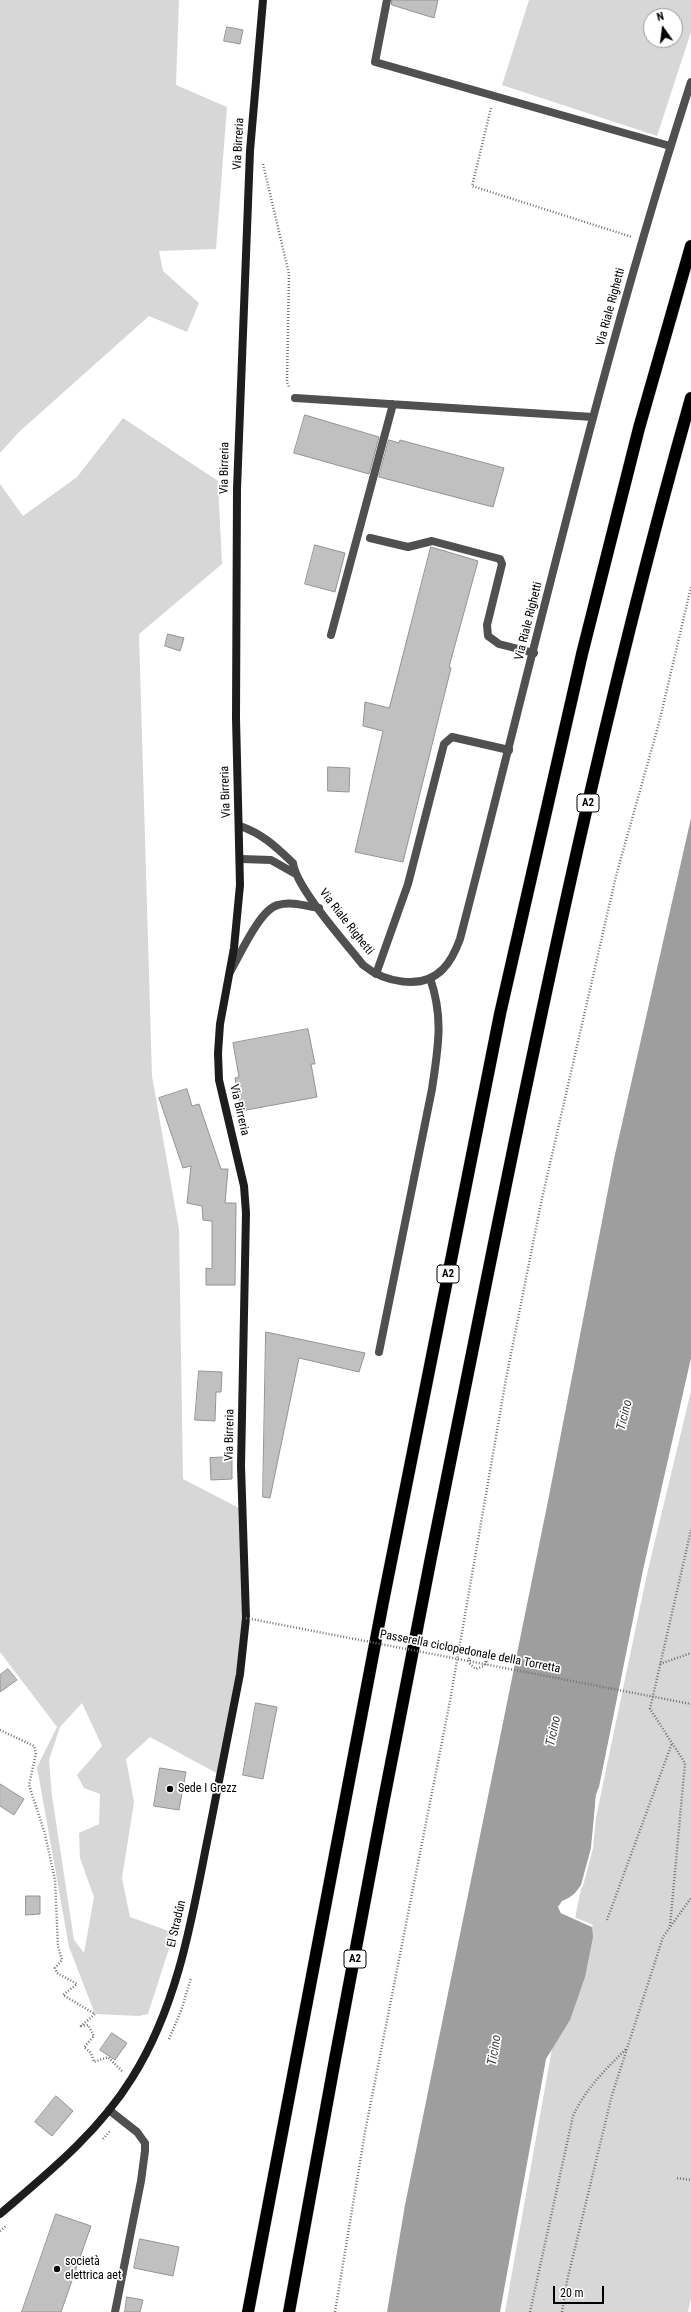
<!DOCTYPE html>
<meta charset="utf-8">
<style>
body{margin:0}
#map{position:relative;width:691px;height:2312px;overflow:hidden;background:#fff;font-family:"Roboto Condensed",sans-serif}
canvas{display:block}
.north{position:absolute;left:643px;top:8px;width:40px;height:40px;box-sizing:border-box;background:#fff;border:1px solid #999;border-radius:50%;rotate:346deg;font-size:11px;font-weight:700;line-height:16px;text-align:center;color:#000}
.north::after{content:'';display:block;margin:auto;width:14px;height:18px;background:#000;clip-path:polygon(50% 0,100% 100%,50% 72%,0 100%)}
.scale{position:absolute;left:553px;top:2286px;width:51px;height:18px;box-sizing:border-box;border:2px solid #000;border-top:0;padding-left:5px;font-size:12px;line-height:14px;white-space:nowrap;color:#000;-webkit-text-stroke:3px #fff;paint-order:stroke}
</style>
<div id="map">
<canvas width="691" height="2312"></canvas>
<div class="north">N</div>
<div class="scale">20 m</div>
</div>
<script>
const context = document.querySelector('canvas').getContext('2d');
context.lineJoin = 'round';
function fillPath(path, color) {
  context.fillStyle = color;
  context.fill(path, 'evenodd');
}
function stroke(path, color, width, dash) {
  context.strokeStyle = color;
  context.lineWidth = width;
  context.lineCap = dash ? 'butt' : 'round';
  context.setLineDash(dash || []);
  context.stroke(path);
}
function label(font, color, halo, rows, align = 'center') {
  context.font = font + ' "Roboto Condensed",sans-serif';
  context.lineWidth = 3.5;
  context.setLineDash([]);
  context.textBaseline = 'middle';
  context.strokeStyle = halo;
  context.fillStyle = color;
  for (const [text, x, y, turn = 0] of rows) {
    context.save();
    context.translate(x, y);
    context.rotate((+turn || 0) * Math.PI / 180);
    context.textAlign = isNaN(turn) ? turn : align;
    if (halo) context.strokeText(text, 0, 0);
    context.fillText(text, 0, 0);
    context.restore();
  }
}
const green = new Path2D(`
 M0,0H179L176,85L227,107L216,249L159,251L163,271L199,303L187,332L149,316L19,432L0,453Z
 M529,0H691V32L657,136L502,85ZM651,16H675V40H651Z
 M123,418L218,481L222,564L139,634L152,1076L179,1229L183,1479L241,1509L245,1631L220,1775L150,1737L126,1759L134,1802L122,1878L130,1917L174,1933L148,2014L139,2016L95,2014L69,1947L37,1767L57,1727L0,1652V484L23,516L77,477ZM82,1703L102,1746L77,1775L84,1788L100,1794L99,1824L79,1833L80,1858L94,1897L84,1953L74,1940L52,1796L49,1760L60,1727Z
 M691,1391V2298L688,2312H505L577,1908L647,1574Z`);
const water = new Path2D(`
 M691,818V1358L643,1570L599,1787L596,1795C594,1819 592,1867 580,1887C574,1897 564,1899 558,1907L561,1913L592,1927L593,1937L585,1977L570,2020L546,2059L500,2312H387L405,2205L548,1501L614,1159Z`);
const pier = new Path2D(`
 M599,1787H601L598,1796L593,1848L583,1886L574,1898L564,1903L560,1907L562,1912L593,1925L592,1927L561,1913L558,1907L562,1901L573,1896L581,1885L591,1848L596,1795Z`);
const building = new Path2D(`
 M392,0H438L434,18L392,5Z
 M227,27L243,30L240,44L224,41Z
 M305,415L379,437L369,474L294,453Z
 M389,440L399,443L400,440L504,468L493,507L379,477Z
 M315,545L345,553L335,592L305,584Z
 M431,547L478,561L449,667L451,668L403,862L355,852L383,731L363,726L365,702L389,708Z
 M168,634L184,638L180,651L165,646Z
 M328,767L350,768L349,792L328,791Z
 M308,1029L315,1064H311L317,1097L241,1111L235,1078L239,1077L233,1043Z
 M187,1089L192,1106L199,1104L221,1169H228L225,1203H236L235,1285H206V1268L212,1269V1221L203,1220L202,1206L187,1203L191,1166L183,1168L159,1098Z
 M266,1332L365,1353L359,1372L299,1358L270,1498L263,1497Z
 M199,1371L222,1372L221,1392H216L215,1421L195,1420Z
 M232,1457V1479L211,1480L210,1458Z
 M8,1669L17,1680L0,1692V1675Z
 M256,1703L277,1707L263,1779L243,1775Z
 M160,1768L186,1772L179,1810L154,1806Z
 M0,1784L24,1799L14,1815L0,1806Z
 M26,1896H40V1914L26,1915Z
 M112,2033L127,2043L115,2060L100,2050Z
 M56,2096L73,2111L52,2136L35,2122Z
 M56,2214L91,2226L61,2312H22Z
 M140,2239L179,2247L173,2276L134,2268Z
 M127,2297L143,2300L140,2312H125Z`);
const path = new Path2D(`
 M491,108L472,186L632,237
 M263,164L289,274L287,382L289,387
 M459,1648C469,1649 492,1650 484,1666L476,1669L470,1664L469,1659
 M660,1664L691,1653
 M0,1730L34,1746L36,1753L29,1785L45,1834L55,1880L58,1946L62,1960L55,1968L57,1973L77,1984L63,1995L95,2014L81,2026L88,2025L94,2036L84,2047L91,2053L94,2062L108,2057L122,2071
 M607,1920L672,1743
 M670,1926L685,1763L650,1709L691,1530
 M169,2039L181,2011L191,1978
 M103,2139L110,2131
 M677,2178L691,2180
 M0,2231L7,2225
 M335,2312L365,2132L450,1701L506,1379L541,1203L616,876L659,723L691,587
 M530,2312L573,2116C586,2088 606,2069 627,2048
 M562,2312L567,2281L612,2095L663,1937L691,1898`);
const lane = new Path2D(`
 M387,0L375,62L670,146
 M295,398L593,417
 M370,538L408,547L432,541L500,559L502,564L487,625L488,636L499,644L534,653
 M331,635L393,404
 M230,972C240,955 260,909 278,905C291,901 306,906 319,908
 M376,974L408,884L444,744L452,737L509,750
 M379,1352L432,1089C438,1048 444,1018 430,978
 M109,2110L137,2132L145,2143V2151L141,2181L115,2312`);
const street = new Path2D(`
 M240,826C263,834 276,847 293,863C296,888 346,943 363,965C384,982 422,991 443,969C451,961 456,950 460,939C534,653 600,363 691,82
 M241,859L271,860L294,873`);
const secondary = new Path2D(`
 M0,2214C48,2173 98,2133 132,2078C175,2010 190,1930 205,1852C217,1793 228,1734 240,1674L246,1618L241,1466L246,1213L244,1186L219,1080L218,1053L220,1024L234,948L240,885L236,718L237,489L250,151L263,0`);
const highway = new Path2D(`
 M248,2312L383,1602L500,1014L582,654L639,428L691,246
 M289,2312C349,1977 413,1642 481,1308C542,1003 606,698 691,398`);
const pathBridge = new Path2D(`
 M246,1618L691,1704
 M469,1659L473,1652L482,1650L486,1655L487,1665`);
const markers = [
 [170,1789,4,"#000"],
 [57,2269,4,"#000"]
];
const shields = [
 [588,803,22],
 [448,1274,22],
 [355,1959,22]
];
const shieldNames = [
 ["A2",588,803],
 ["A2",448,1274],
 ["A2",355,1959]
];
const streetNames = [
 ["Via Birreria",239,144,-87],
 ["Via Riale Righetti",611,307,-75],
 ["Via Birreria",225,468,-89],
 ["Via Riale Righetti",529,621,-76],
 ["Via Birreria",226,792,-92],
 ["Via Riale Righetti",346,922,52],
 ["Via Birreria",239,1110,77],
 ["Via Birreria",230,1435,-89],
 ["Passerella ciclopedonale della Torretta",470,1652,11],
 ["El Stradún",177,1924,-77]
];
const poiNames = [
 ["Sede I Grezz",178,1789],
 ["società",65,2262],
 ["elettrica aet",65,2276]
];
const waterNames = [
 ["Ticino",625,1415,-76],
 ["Ticino",554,1731,-78],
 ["Ticino",495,2050,-81]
];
fillPath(green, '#d7d7d7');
fillPath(water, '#9e9e9e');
fillPath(pier, '#fff');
fillPath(building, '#c0c0c0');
stroke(building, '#949494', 1);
stroke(highway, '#dbdbdb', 13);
stroke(path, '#727272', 2.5, [1, 2]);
stroke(lane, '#505050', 8);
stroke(street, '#505050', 8);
stroke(secondary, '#1d1d1d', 8);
stroke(highway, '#000', 12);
stroke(pathBridge, '#727272', 2.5, [1, 2]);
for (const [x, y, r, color] of markers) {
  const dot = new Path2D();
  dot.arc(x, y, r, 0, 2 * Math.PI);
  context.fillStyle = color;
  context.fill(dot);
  stroke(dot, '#fff', 1.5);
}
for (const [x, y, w] of shields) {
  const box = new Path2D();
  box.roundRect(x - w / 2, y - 9, w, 18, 3);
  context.fillStyle = '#fff';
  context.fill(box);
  stroke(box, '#000', 1);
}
label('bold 11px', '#000', null, shieldNames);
label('12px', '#000', '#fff', streetNames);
label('12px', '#000', '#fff', poiNames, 'left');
label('italic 13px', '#3f3f3f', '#fff', waterNames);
</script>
